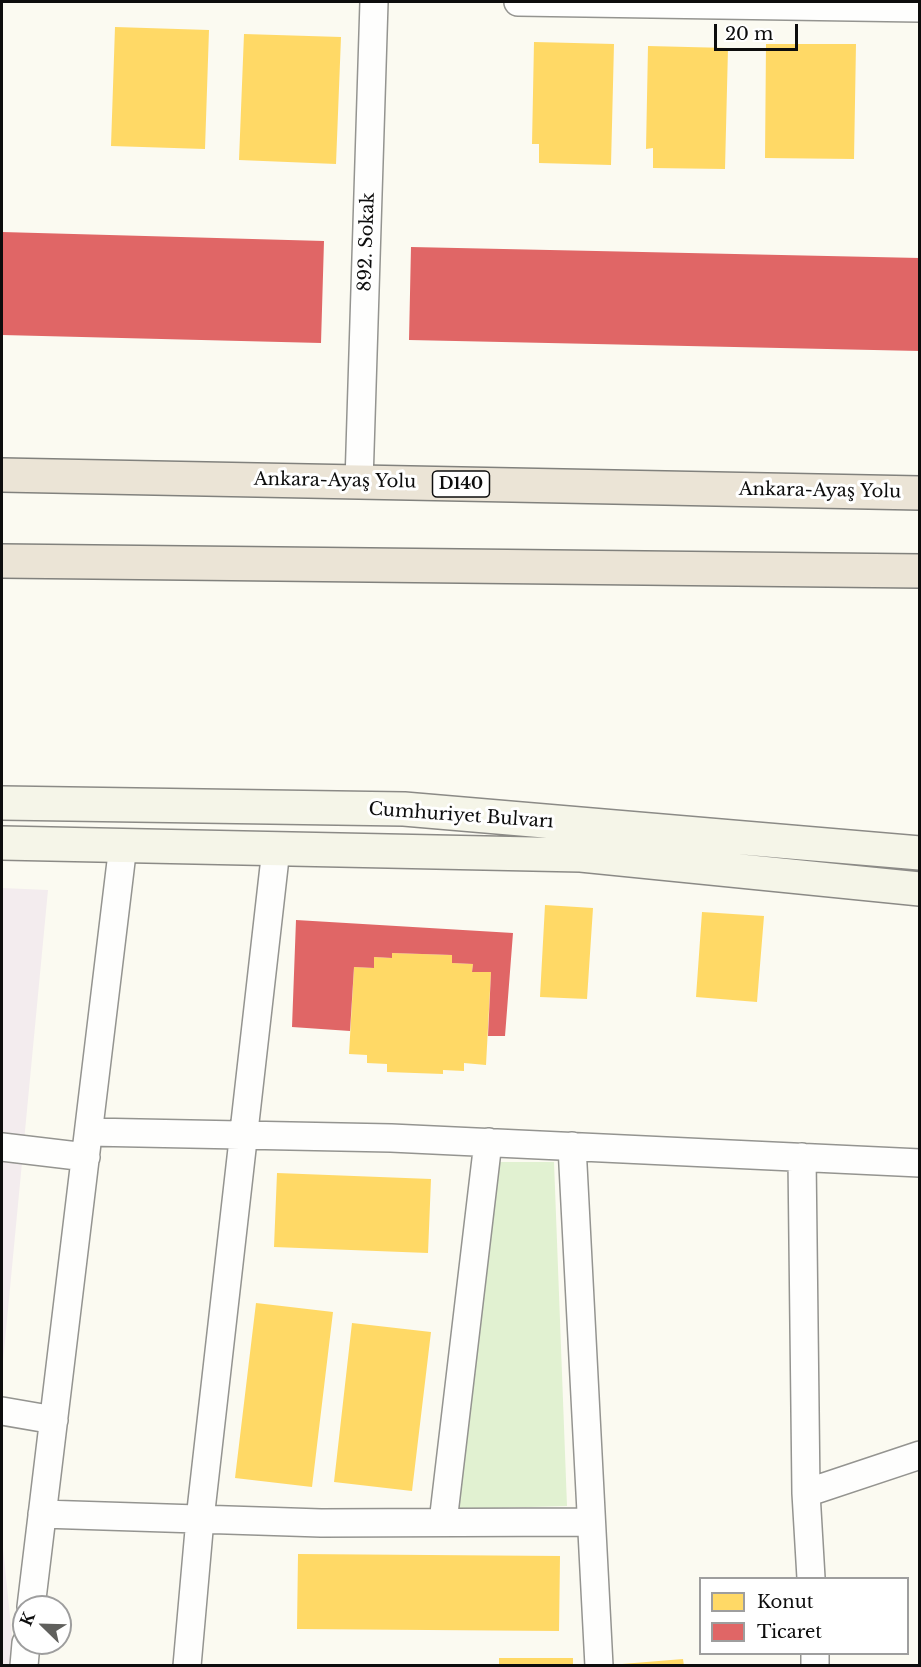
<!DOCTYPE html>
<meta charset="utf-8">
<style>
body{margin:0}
#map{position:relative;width:921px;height:1667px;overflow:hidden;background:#fbfaf1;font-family:"Libre Baskerville",serif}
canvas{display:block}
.frame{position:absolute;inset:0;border:3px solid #0d0d0d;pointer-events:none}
.legend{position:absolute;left:699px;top:1577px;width:210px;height:78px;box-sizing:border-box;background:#fff;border:2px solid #9e9e9e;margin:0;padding:8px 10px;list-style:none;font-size:18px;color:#0d0d0d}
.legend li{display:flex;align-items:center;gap:12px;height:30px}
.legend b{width:30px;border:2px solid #9e9e9e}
.north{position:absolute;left:12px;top:1595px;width:60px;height:60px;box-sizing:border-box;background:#fff;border:2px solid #9e9e9e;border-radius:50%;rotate:293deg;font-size:16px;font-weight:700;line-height:24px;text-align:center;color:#0d0d0d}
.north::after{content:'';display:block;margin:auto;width:21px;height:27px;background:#60605d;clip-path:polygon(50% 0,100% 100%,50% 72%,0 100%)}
.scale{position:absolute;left:714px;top:24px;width:84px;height:27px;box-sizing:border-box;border:3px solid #0d0d0d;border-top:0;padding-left:8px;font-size:18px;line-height:21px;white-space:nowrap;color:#0d0d0d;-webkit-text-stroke:4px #fff;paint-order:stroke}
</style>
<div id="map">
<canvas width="921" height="1667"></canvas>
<div class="frame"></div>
<ul class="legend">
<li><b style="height:16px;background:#ffd966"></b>Konut</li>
<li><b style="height:16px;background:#e06666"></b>Ticaret</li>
</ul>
<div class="north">K</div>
<div class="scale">20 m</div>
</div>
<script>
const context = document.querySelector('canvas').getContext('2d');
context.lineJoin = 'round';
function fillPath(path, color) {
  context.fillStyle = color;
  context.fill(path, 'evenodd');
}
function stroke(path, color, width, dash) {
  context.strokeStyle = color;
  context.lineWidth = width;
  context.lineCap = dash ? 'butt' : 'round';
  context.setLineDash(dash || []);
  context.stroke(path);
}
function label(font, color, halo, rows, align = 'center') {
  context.font = font + ' "Libre Baskerville",serif';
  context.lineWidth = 6;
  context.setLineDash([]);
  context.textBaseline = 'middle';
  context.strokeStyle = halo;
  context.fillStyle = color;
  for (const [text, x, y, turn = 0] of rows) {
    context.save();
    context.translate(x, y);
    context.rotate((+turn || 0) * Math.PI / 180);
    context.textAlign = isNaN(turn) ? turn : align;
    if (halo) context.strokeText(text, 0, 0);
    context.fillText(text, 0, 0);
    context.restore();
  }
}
const industrial = new Path2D(`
 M2,888L48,890L2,1372Z
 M2,1538L15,1665H2Z`);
const green = new Path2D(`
 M494,1162H554L567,1506L458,1509Z`);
const homes = new Path2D(`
 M115,27L209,30L205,149L111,146Z
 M244,34L341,37L336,164L239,160Z
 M534,42L614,44L611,165L539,163V144H532Z
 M766,44H856L854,159L765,158Z
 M648,46L728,48L725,169L653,168V148L646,149Z
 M545,905L593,908L587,999L540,997Z
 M702,912L764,916L757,1002L696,997Z
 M392,953L452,955V963L473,964L472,972H491L486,1065L464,1063V1071L443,1070V1074L387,1072V1064L367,1063V1055L349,1054L354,967L374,968V957L392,958Z
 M277,1173L431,1179L428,1253L274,1247Z
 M256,1303L333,1312L312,1487L235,1478Z
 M352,1323L431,1332L412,1491L334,1482Z
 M298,1554L560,1556L559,1631L297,1629Z
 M499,1658H573V1666H499Z
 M683,1659L684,1666H622V1664Z`);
const shops = new Path2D(`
 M2,232L324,241L321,343L2,335Z
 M411,247L920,258V351L409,340Z
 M296,920L513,933L505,1036H488L491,972H472L473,964L452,963V955L392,953V958L374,957V968L354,967L350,1031L292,1027Z`);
const minor = new Path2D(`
 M518,2L920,8
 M359,482L374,2
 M89,1132L391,1138L920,1163
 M572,1146L599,1666
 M2,1147L86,1157
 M802,1157L806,1493L811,1578
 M2,1411L54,1420
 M806,1493L920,1455
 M42,1514L321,1523L591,1522
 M443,1522L488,1142
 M31,1607L123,845
 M815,1654V1666
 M24,1666L26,1643
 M187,1666L200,1519L276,849`);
const secondary = new Path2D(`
 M2,803L404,809L920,853
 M2,843L581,855L920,889`);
const trunk = new Path2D(`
 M2,475L920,493
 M2,561L920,571`);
const shields = [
 [461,484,57]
];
const shieldNames = [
 ["D140",461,484]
];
const streetNames = [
 ["892. Sokak",367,242,-88],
 ["Ankara-Ayaş Yolu",335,481,1],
 ["Ankara-Ayaş Yolu",820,491,1],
 ["Cumhuriyet Bulvarı",461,816,4]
];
fillPath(industrial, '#f3ecee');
fillPath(green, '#e1f1d1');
fillPath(homes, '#ffd966');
fillPath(shops, '#e06666');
stroke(minor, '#949490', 30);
stroke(secondary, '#8b8a86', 36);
stroke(trunk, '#81817d', 36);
stroke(minor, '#fefefd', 27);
stroke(secondary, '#f5f5e8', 33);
stroke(trunk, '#ebe4d6', 33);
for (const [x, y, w] of shields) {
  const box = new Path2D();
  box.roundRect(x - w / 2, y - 13, w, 26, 4.5);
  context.fillStyle = '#fff';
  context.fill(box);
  stroke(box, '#0d0d0d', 1.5);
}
label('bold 16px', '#0d0d0d', null, shieldNames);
label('18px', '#0d0d0d', '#fff', streetNames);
</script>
